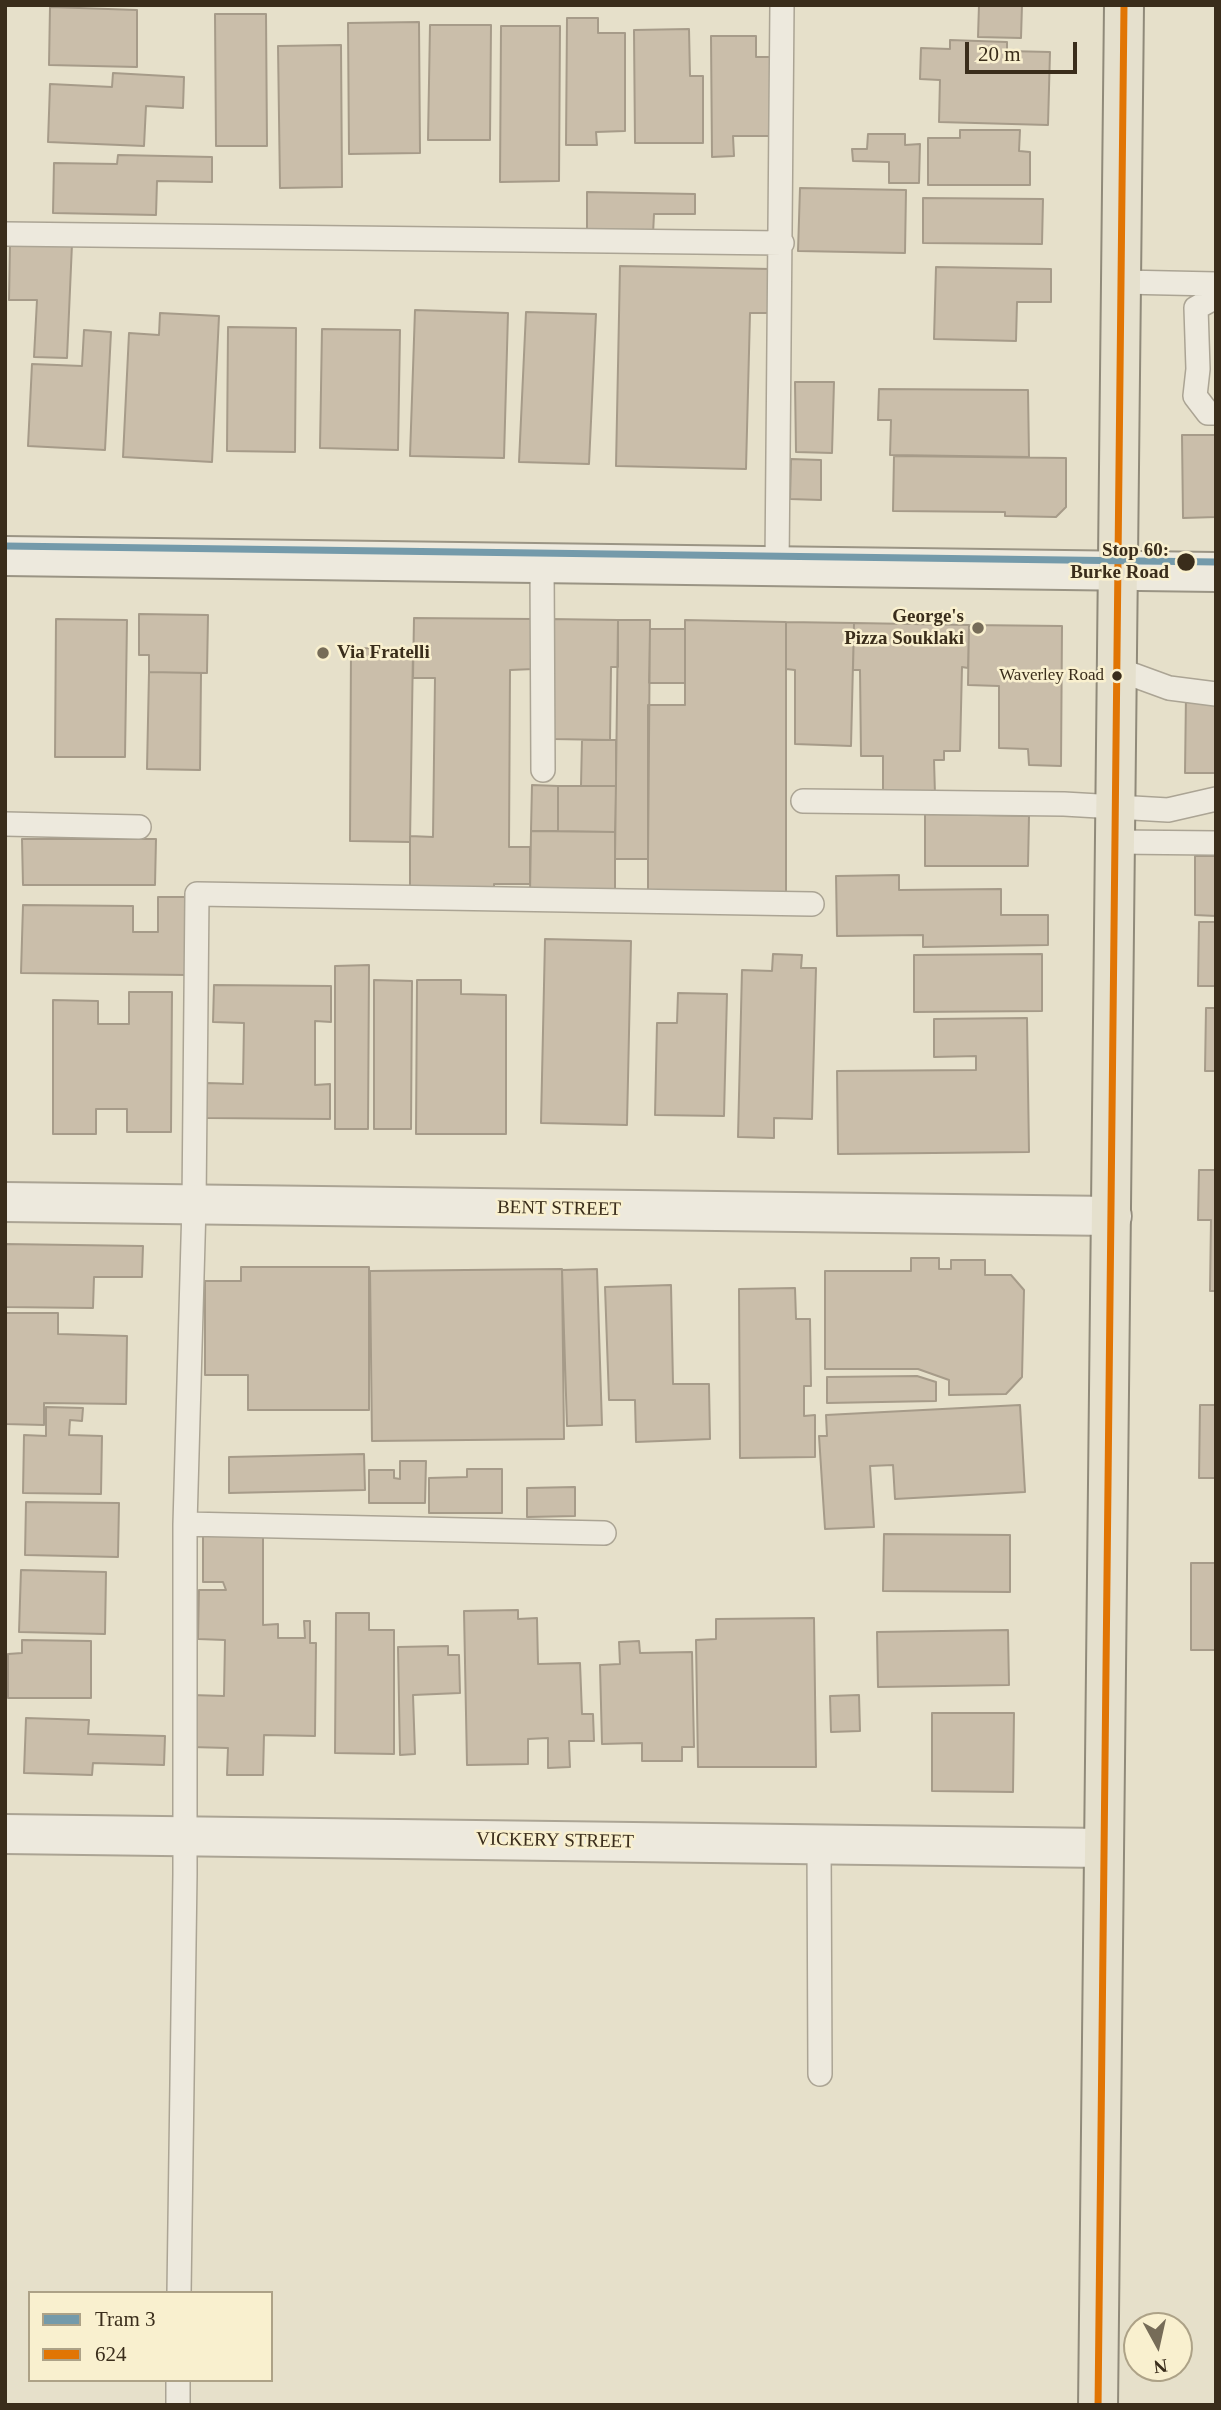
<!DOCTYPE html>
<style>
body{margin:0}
#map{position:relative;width:1221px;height:2410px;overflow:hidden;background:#e6e0ca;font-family:Georgia,serif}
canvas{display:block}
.frame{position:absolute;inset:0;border:7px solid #3a2d1b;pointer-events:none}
.legend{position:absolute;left:28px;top:2291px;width:245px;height:91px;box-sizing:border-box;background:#f9f0cf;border:2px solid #ada287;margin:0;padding:9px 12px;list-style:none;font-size:21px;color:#3a2d1b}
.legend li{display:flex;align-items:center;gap:14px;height:35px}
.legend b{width:35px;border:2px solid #ada287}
.north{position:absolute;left:1123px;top:2312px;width:70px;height:70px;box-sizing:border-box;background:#f9f0cf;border:2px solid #ada287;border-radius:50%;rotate:172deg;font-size:19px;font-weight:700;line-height:28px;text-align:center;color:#3a2d1b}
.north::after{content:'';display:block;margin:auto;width:24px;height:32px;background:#766c58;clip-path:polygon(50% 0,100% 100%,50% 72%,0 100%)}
.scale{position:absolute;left:965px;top:42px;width:112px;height:32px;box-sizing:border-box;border:4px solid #3a2d1b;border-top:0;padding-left:9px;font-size:21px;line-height:24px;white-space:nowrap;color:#3a2d1b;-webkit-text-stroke:5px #f9f0cf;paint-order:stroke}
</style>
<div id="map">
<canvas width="1221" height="2410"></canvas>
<div class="frame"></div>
<ul class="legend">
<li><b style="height:9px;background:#749aaa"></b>Tram 3</li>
<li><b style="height:9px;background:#e17504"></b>624</li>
</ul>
<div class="north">N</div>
<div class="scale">20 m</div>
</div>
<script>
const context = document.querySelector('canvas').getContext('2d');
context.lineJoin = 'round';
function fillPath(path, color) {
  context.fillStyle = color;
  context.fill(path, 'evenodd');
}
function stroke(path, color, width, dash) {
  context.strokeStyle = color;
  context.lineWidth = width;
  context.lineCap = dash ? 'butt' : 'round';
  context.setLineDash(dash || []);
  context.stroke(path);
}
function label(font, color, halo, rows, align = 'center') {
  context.font = font + ' Georgia,serif';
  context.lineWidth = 5;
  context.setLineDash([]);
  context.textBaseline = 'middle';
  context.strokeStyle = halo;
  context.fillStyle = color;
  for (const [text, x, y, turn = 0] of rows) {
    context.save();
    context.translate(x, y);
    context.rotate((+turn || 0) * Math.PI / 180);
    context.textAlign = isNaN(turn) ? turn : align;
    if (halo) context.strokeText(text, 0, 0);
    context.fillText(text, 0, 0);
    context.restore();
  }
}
const building = new Path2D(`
 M979,5H1022L1021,38L978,37Z
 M50,7L137,10V67L49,65Z
 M215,14H266L267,146H216Z
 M567,18H598V33H625V131L596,132L597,145H566Z
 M419,22L420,153L349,154L348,23Z
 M430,25H491L490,140H428Z
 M501,26H560L559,181L500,182Z
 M689,29L690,76H703V143H635L634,30Z
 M711,36H756V57H771V136H733L734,156L712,157Z
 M950,40L1007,42V51L1050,52L1048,125L939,122L940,80L920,79L921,48L950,49Z
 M341,45L342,187L280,188L278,46Z
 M113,73L184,77L183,108L146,106L144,146L48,142L50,84L112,87Z
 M960,130H1020L1019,151L1030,152V185H928V138H960Z
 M868,134H905V145L920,144L919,183H889V162L853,161L852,149H867Z
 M118,155L212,157V182L157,181L156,215L53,213L54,163L117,164Z
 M800,188L906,190L905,253L798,251Z
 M587,192L695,194V214H654L653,234L587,233Z
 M923,198L1043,199L1042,244L923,243Z
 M10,244H72L67,358L34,357L37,300H9Z
 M620,266L771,269L770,313H750L746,469L616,466Z
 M936,267L1051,269V302H1017L1016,341L934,339Z
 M415,310L508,313L504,458L410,456Z
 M526,312L596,314L589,464L519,462Z
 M160,313L219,316L212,462L123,457L129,333L159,335Z
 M228,327L296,328L295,452L227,451Z
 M322,329L400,330L398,450L320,448Z
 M84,330L111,332L105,450L28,446L32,364L82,366Z
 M795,382H834L832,453L796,452Z
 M879,389L1028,390L1029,457L890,455L891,420H878Z
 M1182,435H1216V517L1183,518Z
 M894,456L1066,458V507L1056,517L1005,516V512L893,511Z
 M791,459L821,460V500L790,499Z
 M139,614L208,615L207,673L149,672V655H139Z
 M414,618L533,619L534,669L510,670L509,847H530V884H494V891L410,890V836L433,837L435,678H413Z
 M56,619L127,620L125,757H55Z
 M550,619L618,620V667H611L610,740L553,739L554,665H550Z
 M618,620H650L648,859H615Z
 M685,620L786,622V896L648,894V705H685Z
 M786,622L854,623L851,746L795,744V670L786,669Z
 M854,623L969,625L968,668L962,667L960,751H944V760H934L935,795H883V756H861L860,670H853Z
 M969,625L1062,626L1061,766L1029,765L1028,749L999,748V686L968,685Z
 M650,629H685V683H649Z
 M351,648L413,649L410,842L350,841Z
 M149,672L201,673L200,770L147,769Z
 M1186,694L1216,695V773H1185Z
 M582,740H616V786H581Z
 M532,785L558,786V831H531Z
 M558,786H616L615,832L558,831Z
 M925,814L1029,816L1028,866H925Z
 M531,831L615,832V895L530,894Z
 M22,839H156L155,885H23Z
 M1195,856H1216V916L1195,915Z
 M899,875V890L1001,889V915H1048V945L923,947V935L837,936L836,876Z
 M158,897H189L188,975L21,973L23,905L133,906V932H158Z
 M1199,922H1216V986H1198Z
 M545,939L631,941L627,1125L541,1123Z
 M773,954L802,955L801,968H816L812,1119L774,1118V1138L738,1137L742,970L772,971Z
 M1042,954V1011L914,1012V955Z
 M369,965L368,1129H335V966Z
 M374,980L412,981L411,1129H374Z
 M417,980H461V994L506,995V1134H416Z
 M214,985L331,986V1022L315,1021V1085L330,1084V1119L206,1118V1083L243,1084L244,1023L213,1022Z
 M129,992H172L171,1132H127V1109H96V1134H53V1000L98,1001V1024H129Z
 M678,993L727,994L724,1116L655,1115L657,1023H677Z
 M1206,1008H1216V1071H1205Z
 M1027,1018L1029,1152L838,1154L837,1071L976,1070V1056L934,1057V1019Z
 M1199,1170H1216V1291H1210L1211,1220H1198Z
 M5,1244L143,1246L142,1277H94L93,1308L5,1307Z
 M911,1258H939V1269H951V1260H985V1275H1011L1024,1290L1022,1377L1006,1394L949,1395V1380L918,1369H825V1271H911Z
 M241,1267H369V1410H248V1375H205V1281H241Z
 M562,1269L564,1439L372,1441L370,1271Z
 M597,1269L602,1425L567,1426L562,1270Z
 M671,1285L673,1384H709L710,1439L636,1442L635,1400H609L605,1287Z
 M795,1288L796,1319H810L811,1386H804V1416L815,1415V1457L740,1458L739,1289Z
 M5,1313H58V1334L127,1336L126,1404L44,1403V1425L5,1424Z
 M917,1376L936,1382V1401L827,1403V1377Z
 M1020,1405L1025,1492L895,1499L893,1465L870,1466L874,1527L825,1529L819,1436H827L826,1415Z
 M1200,1405H1216V1478H1199Z
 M46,1407L83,1408L82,1421L70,1420L69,1435L102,1436L101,1494L23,1493L24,1435L46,1436Z
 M364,1454L365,1490L229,1493V1457Z
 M400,1461H426L425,1503H369V1470H394V1478L400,1479Z
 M467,1469H502V1513H429V1478L467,1477Z
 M575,1487V1516L527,1517V1488Z
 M26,1502L119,1503L118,1557L25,1555Z
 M884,1534L1010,1535V1592L883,1591Z
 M203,1536H263V1625L278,1624V1638H305L304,1621H310V1643H316L315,1736L264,1735L263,1775H227L228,1748L191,1747L192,1695L224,1696L225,1640L198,1639L199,1590H226L223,1582H203Z
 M1191,1563H1216V1650H1191Z
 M21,1570L106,1572L105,1634L19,1632Z
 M518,1610V1619L537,1618L538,1664L580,1663L582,1714H593L594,1741H569L570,1767L548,1768V1738L528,1739V1764L467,1765L464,1611Z
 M336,1613H369V1630H394V1754L335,1753Z
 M814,1618L816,1767H698L696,1640L716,1639V1619Z
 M1008,1630L1009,1685L878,1687L877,1632Z
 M22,1640L91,1641V1698H8V1654L22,1653Z
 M639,1641L640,1653L692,1652L694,1747H682V1761H642V1743L602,1744L600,1665L620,1664L619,1642Z
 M448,1646V1655H459L460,1693L413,1695L415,1754L400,1755L398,1647Z
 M859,1695L860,1731L831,1732L830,1696Z
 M932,1713H1014L1013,1792L932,1791Z
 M26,1718L89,1720L88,1734L165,1736L164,1765L93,1763L92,1775L24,1773Z`);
const service = new Path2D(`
 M5,234L782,243
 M1122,282L1216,284
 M1216,297L1196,308L1198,369L1195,396L1208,413H1216
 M542,562L543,770
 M777,566L782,5
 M1117,669L1169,688L1216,694
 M803,801L1064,804L1168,810L1216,799
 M5,824L139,827
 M1116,842L1216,843
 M185,1524L604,1533
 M819,1843L820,2074
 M179,2293L185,1874V1524L194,1205L197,894L812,904
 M178,2405V2380`);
const minor = new Path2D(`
 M5,1202L1112,1216
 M5,1834L1104,1848`);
const secondary = new Path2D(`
 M5,556L1216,572`);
const primary = new Path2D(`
 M1098,2405L1124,5`);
const bus1 = new Path2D(`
 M1098,2405L1124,5`);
const tram1 = new Path2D(`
 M5,546L1216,562`);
const markers = [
 [1186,562,10,"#3a2d1b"],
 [978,628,7,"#766c58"],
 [323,653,7,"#766c58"],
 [1117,676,6,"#3a2d1b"]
];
const busNames = [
 ["Waverley Road",1104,676]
];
const stopNames = [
 ["Stop 60:",1169,551],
 ["Burke Road",1169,573]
];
const poiNames = [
 ["George's",964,617],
 ["Pizza Souklaki",964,639],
 ["Via Fratelli",337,653,"left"]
];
const streetNames = [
 ["BENT STREET",559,1209,1],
 ["VICKERY STREET",555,1841,1]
];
fillPath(building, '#cabeaa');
stroke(building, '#a69b89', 2);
stroke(service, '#aba494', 26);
stroke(minor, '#aba494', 42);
stroke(secondary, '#9a9484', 42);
stroke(primary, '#908a7a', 42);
stroke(service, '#ede9dd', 23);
stroke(minor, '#ede9dd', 38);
stroke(secondary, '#ede9dd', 38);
stroke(primary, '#e5e0cd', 38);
stroke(bus1, '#e17504', 7);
stroke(tram1, '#749aaa', 7);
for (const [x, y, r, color] of markers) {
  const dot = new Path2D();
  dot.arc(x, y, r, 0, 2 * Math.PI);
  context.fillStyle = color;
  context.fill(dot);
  stroke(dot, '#f9f0cf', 2.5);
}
label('17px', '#3a2d1b', '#f9f0cf', busNames, 'right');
label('bold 19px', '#3a2d1b', '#f9f0cf', stopNames, 'right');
label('bold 19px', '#3a2d1b', '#f9f0cf', poiNames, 'right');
label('19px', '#3a2d1b', '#f9f0cf', streetNames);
</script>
